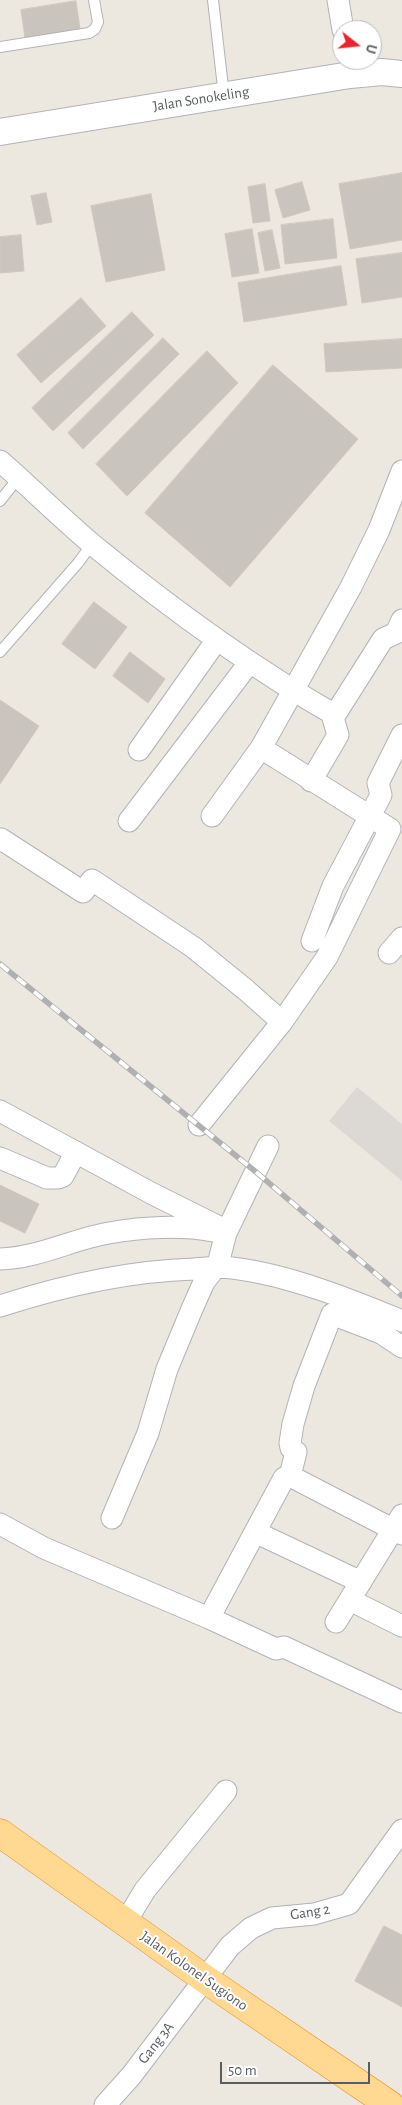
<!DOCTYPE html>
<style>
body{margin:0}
#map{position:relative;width:402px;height:2105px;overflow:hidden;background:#ece7df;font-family:"Alegreya Sans",sans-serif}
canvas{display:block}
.north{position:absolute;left:332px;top:20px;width:50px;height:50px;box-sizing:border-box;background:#fff;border:1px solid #bcbec0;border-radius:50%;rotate:106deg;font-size:14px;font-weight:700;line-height:20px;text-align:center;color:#585d61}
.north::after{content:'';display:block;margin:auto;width:18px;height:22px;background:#ee222e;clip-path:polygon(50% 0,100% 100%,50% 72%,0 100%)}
.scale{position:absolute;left:220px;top:2062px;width:150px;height:22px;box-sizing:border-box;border:2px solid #585d61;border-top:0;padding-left:6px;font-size:15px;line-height:18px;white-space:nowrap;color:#585d61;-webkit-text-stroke:4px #fff;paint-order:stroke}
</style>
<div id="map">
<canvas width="402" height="2105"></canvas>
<div class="north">U</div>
<div class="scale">50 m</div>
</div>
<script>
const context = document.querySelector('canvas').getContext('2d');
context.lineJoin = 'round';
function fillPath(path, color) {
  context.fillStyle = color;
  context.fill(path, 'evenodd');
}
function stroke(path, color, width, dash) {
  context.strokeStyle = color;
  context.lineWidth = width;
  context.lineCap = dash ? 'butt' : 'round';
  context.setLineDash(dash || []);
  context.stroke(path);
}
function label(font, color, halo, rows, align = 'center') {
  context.font = font + ' "Alegreya Sans",sans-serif';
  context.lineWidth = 4;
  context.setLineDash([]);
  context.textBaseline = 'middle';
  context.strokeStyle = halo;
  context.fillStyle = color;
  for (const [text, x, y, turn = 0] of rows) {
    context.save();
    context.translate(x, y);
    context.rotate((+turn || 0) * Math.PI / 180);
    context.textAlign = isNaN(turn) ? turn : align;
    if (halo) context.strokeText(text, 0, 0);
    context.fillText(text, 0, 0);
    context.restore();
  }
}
const industrial = new Path2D(`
 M357,1087L402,1124V1181L329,1121Z`);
const building = new Path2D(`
 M76,1L80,29L25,38L21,10Z
 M402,173V240L350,249L339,184Z
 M302,182L310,210L283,218L275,190Z
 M265,184L270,221L253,223L248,187Z
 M46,193L52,222L37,225L31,196Z
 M151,194L165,270L106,282L91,206Z
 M333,219L337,258L285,264L281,225Z
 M252,229L259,273L232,277L225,234Z
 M272,230L280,268L265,271L258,233Z
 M21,235L24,271L0,273V237Z
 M402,253V297L362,303L356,259Z
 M341,266L347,305L244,322L238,283Z
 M81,298L106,326L41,383L17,355Z
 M132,312L154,335L53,431L32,408Z
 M163,338L179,354L83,449L68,433Z
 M402,339V368L326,372L324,344Z
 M207,351L238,383L127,496L96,464Z
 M273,365L358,439L230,587L145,513Z
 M94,602L127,627L95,669L62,644Z
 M130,652L165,679L148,703L113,676Z
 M0,700L39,726L0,784Z
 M0,1185L39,1204L25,1233L0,1221Z
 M384,1926L402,1935V2007L355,1981Z`);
const service = new Path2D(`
 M213,0L224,96
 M0,47L89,33L95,29L98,22L94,0
 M0,501L19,477
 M0,652L78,563L92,544`);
const minor = new Path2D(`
 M338,0L343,30
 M0,461C32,489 61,518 93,545C170,608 249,666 335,715
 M139,750L216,641
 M311,781L338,735L333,718L383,639L396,633L402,620
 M212,816L261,748L351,587L379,530L402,471
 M129,821L249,663
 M0,841L1,839L83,892L92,880L193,947L246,990L282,1022L327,957L390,829L261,748
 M312,941L333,886L381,795L378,783L402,735
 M389,953L402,938
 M0,1111L151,1193L227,1231
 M199,1125L282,1022
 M0,1158L47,1178H58L63,1176L76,1152
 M0,1259C38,1258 73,1239 109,1233C141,1227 182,1225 213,1231
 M0,1306C62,1286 129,1271 194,1269C206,1268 219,1266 232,1268C286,1274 352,1300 402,1321
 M402,1347L381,1333L332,1314L304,1386L293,1424L290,1443L291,1448L296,1452L290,1476L402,1534
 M112,1518L148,1433L167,1369L192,1309L204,1282L218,1264L226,1233L268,1146
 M0,1524L44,1548L209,1618L276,1649L284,1647L402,1702
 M255,1532L361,1582
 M350,1600L402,1626
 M209,1618L284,1478L290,1476
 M336,1622L402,1515
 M125,1923L145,1890L226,1791
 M105,2105L131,2076L230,1946L251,1928L272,1918L314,1914L349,1904L402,1830`);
const tertiary = new Path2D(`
 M0,132L350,75L382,72L402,74`);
const trunk = new Path2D(`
 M0,1833L205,1979L390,2105`);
const rail = new Path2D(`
 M0,964L256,1172L402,1296`);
const streetNames = [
 ["Jalan Sonokeling",201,99,-9],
 ["Gang 2",310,1912,-9],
 ["Jalan Kolonel Sugiono",194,1971,35],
 ["Gang 3A",156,2043,-52]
];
fillPath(industrial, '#dcd9d4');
fillPath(building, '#c9c4be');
stroke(building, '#d0c8bd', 1);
stroke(service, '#b0b4b8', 12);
stroke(minor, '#b0b4b8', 23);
stroke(tertiary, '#b0b4b8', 28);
stroke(trunk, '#eb8200', 29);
stroke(service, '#fff', 10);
stroke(minor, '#fff', 21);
stroke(tertiary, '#fff', 26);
stroke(trunk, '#ffd992', 28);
stroke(rail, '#afb0b1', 5.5);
stroke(rail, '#fff', 4, [11]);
label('15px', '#585d61', '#fff', streetNames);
</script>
